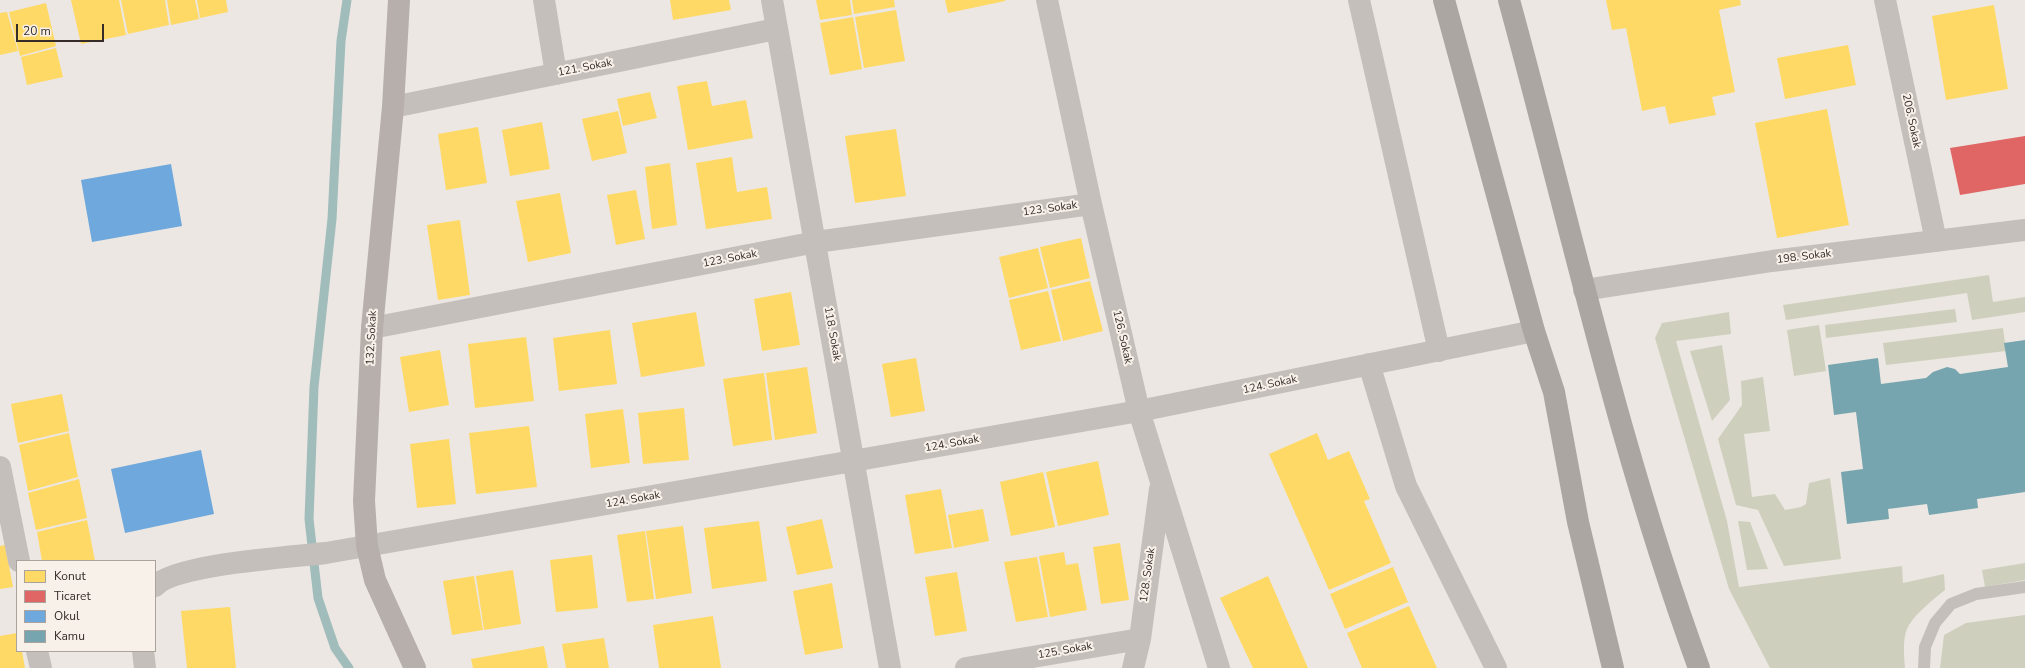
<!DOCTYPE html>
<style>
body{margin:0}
#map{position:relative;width:2025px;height:668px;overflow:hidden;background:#ece7e2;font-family:"Nunito Sans",sans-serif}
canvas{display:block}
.legend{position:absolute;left:16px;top:560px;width:140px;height:92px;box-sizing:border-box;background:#f8f1ea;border:1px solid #aaa29d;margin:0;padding:5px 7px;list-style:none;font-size:12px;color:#352c29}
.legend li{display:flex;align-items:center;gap:8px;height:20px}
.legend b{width:20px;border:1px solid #aaa29d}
.scale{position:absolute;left:16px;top:24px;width:88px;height:18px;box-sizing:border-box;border:2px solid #352c29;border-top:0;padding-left:5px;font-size:12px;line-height:14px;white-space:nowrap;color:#352c29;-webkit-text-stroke:3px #f8f1ea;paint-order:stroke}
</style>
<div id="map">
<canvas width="2025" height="668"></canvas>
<ul class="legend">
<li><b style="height:11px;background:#ffd966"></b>Konut</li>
<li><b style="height:11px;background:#e06666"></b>Ticaret</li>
<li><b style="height:11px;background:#6fa8dc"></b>Okul</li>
<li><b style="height:11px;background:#76a5af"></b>Kamu</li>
</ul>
<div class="scale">20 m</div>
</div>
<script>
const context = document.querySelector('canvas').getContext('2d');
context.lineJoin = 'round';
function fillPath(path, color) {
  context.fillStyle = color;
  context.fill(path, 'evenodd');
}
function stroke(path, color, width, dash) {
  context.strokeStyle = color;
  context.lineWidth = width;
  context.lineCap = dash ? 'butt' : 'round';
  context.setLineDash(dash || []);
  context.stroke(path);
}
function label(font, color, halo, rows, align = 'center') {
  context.font = font + ' "Nunito Sans",sans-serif';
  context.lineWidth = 4;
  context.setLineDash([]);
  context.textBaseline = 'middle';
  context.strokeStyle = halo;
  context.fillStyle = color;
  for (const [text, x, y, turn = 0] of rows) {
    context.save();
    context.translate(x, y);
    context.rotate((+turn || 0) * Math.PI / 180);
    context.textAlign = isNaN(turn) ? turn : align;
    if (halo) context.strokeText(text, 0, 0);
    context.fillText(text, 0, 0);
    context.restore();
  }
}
const green = new Path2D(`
 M1989,275L1993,302L2025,297V312L1972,320L1967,293L1786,320L1783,305Z
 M1955,309L1957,322L1826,338L1825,325Z
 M1729,312L1731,334L1676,341L1727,521L1739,587L1902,566L1903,583L1944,574L1945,590C1934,599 1916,613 1909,625C1902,636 1904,655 1905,668H1770L1729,589L1655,338L1662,323Z
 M1819,325L1826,371L1794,376L1787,330Z
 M2003,328L2006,351L1886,365L1883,343Z
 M1722,345L1730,400L1712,421L1690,351Z
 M1763,377L1770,431L1744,434L1752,497L1775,494L1785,510L1801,507L1806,504L1809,483L1830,478L1841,559L1784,566L1758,510L1736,505L1718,439L1742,405L1741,381Z
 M1738,521L1750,522L1768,569L1747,570Z
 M2025,563V580L1985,587L1982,570Z
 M2025,615V668H1940L1944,635L1966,623Z`);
const homes = new Path2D(`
 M71,0H119L126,35L81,44Z
 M121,0H165L169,25L128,34Z
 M167,0H195L199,19L171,25Z
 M197,0H226L228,12L200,18Z
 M670,0H729L731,10L673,20Z
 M816,0H850L852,15L820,20Z
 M852,0H894L895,7L854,14Z
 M945,0H1005V1L948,13Z
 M1606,0H1740L1741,5L1719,10L1735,92L1712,97L1716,115L1669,124L1665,106L1642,111L1626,28L1612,30Z
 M46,3L56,46L20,56L9,12Z
 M1994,5L2008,89L1946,100L1932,16Z
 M896,10L905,61L864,68L855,17Z
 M7,12L18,51L0,55V13Z
 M853,17L862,69L830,75L820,23Z
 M1848,45L1856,85L1785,99L1777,58Z
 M56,48L63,77L27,85L21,57Z
 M707,81L712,106L746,100L753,138L688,150L677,86Z
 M650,92L657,118L623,126L617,99Z
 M1827,109L1849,225L1777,238L1755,123Z
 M618,111L627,153L592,161L582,119Z
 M542,122L550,169L510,176L502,130Z
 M478,127L487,183L446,190L438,134Z
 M896,129L906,196L855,203L845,136Z
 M732,157L737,192L767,187L772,219L706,229L696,163Z
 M670,163L677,225L652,229L645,167Z
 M636,190L645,239L616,245L607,195Z
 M560,193L571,253L528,262L516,201Z
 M460,220L470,295L438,300L427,225Z
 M1081,238L1090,278L1050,288L1040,247Z
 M1038,248L1048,288L1009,298L999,257Z
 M1090,281L1103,331L1063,341L1051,290Z
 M1048,291L1061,341L1021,350L1009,300Z
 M791,292L800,345L762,351L754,299Z
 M696,312L705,366L641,377L632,323Z
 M610,330L617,384L559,391L553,338Z
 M526,337L534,401L475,408L468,344Z
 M440,350L449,405L409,412L400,357Z
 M916,358L925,411L891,417L882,364Z
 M807,367L817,433L775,440L766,373Z
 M764,373L772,440L733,446L723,379Z
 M62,394L69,431L18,443L11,404Z
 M684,408L689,460L643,464L638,413Z
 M623,409L630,463L591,468L585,414Z
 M529,426L537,487L476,494L469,433Z
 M69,433L78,477L28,491L19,445Z
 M1317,433L1328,460L1349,451L1370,499L1364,501L1391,563L1329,590L1269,454Z
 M449,439L456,504L417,508L410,444Z
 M1098,461L1109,515L1058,526L1046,472Z
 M1043,472L1055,527L1011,536L1000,482Z
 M79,479L87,518L36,530L28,493Z
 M941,489L952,548L915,554L905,495Z
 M983,509L989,541L954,548L948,515Z
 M822,519L833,568L797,575L786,527Z
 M87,520L95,561H42L37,532Z
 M759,521L767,581L712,589L704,528Z
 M683,526L692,593L656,599L646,531Z
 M645,531L654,599L627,602L617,535Z
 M1120,543L1129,600L1101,604L1093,547Z
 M5,545L13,587L0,589V546Z
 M1064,552L1066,565L1078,563L1087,610L1050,617L1039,556Z
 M592,555L598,608L556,612L550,560Z
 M1037,557L1048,617L1016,622L1004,562Z
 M1393,567L1408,602L1345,629L1330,594Z
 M513,570L521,624L484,630L476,576Z
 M957,572L967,631L935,636L925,577Z
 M474,576L483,630L452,635L443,581Z
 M1268,576L1308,668H1253L1220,598Z
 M832,583L843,648L805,655L793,591Z
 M1409,606L1437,668H1362L1347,633Z
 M230,607L236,668H187L181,611Z
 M713,616L721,668H659L653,625Z
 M17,633V651H22L25,668H0V636Z
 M604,638L609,668H566L562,644Z
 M544,646L548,668H473L471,659Z`);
const shops = new Path2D(`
 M2025,136V184L1960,195L1950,148Z`);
const schools = new Path2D(`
 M171,164L182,226L92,242L81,180Z
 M201,450L214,514L125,533L111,469Z`);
const public = new Path2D(`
 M2025,340V492L1977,499L1978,508L1929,515L1927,504L1888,509L1889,519L1847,524L1841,472L1863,469L1856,412L1834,415L1828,365L1878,358L1881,384L1926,378L1933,372L1947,367L1955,369L1960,374L2008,367L2004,343Z`);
const stream = new Path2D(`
 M347,0L341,41L332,219L314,387L309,519L318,598L335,648L349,668`);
const lane = new Path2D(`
 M1924,668L1925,647L1935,623L1951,604L1976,594L2025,587`);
const street = new Path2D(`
 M544,0L556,74
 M772,0L890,668
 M1047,0L1091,204L1139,411L1219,668
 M1359,0L1439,351
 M1885,0L1936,241
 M393,107L776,29
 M1584,290L1772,261L2025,230
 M372,328L816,242L1091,204
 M1369,364L1406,486L1496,668
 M0,467L19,561
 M155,586C175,564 291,557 326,553L1139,411L1534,331
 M37,651L41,668
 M143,651L145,668
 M966,668L1140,639
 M1133,668L1140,639L1160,489`);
const secondary = new Path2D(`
 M399,0L393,107L372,328L364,501L367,546L375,580L415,668`);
const highway = new Path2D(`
 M1444,0L1534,331L1554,392L1578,522L1613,668
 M1509,0C1570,223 1619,450 1699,668`);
const streetNames = [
 ["121. Sokak",585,68,-11],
 ["206. Sokak",1911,121,78],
 ["123. Sokak",1050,209,-8],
 ["198. Sokak",1804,257,-7],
 ["123. Sokak",730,259,-11],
 ["118. Sokak",832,334,80],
 ["126. Sokak",1122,337,77],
 ["132. Sokak",372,338,-87],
 ["124. Sokak",1270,385,-12],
 ["124. Sokak",952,444,-10],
 ["124. Sokak",633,500,-10],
 ["128. Sokak",1148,575,-82],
 ["125. Sokak",1065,651,-10]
];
fillPath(green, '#ced0bd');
fillPath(homes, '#ffd966');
fillPath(shops, '#e06666');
fillPath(schools, '#6fa8dc');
fillPath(public, '#76a5af');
stroke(stream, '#a0bcbb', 9);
stroke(lane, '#c5bfbb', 12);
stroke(street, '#c5bfbb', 22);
stroke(secondary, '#b6afab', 22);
stroke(highway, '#aba6a1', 22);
label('11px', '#352c29', '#f8f1ea', streetNames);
</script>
